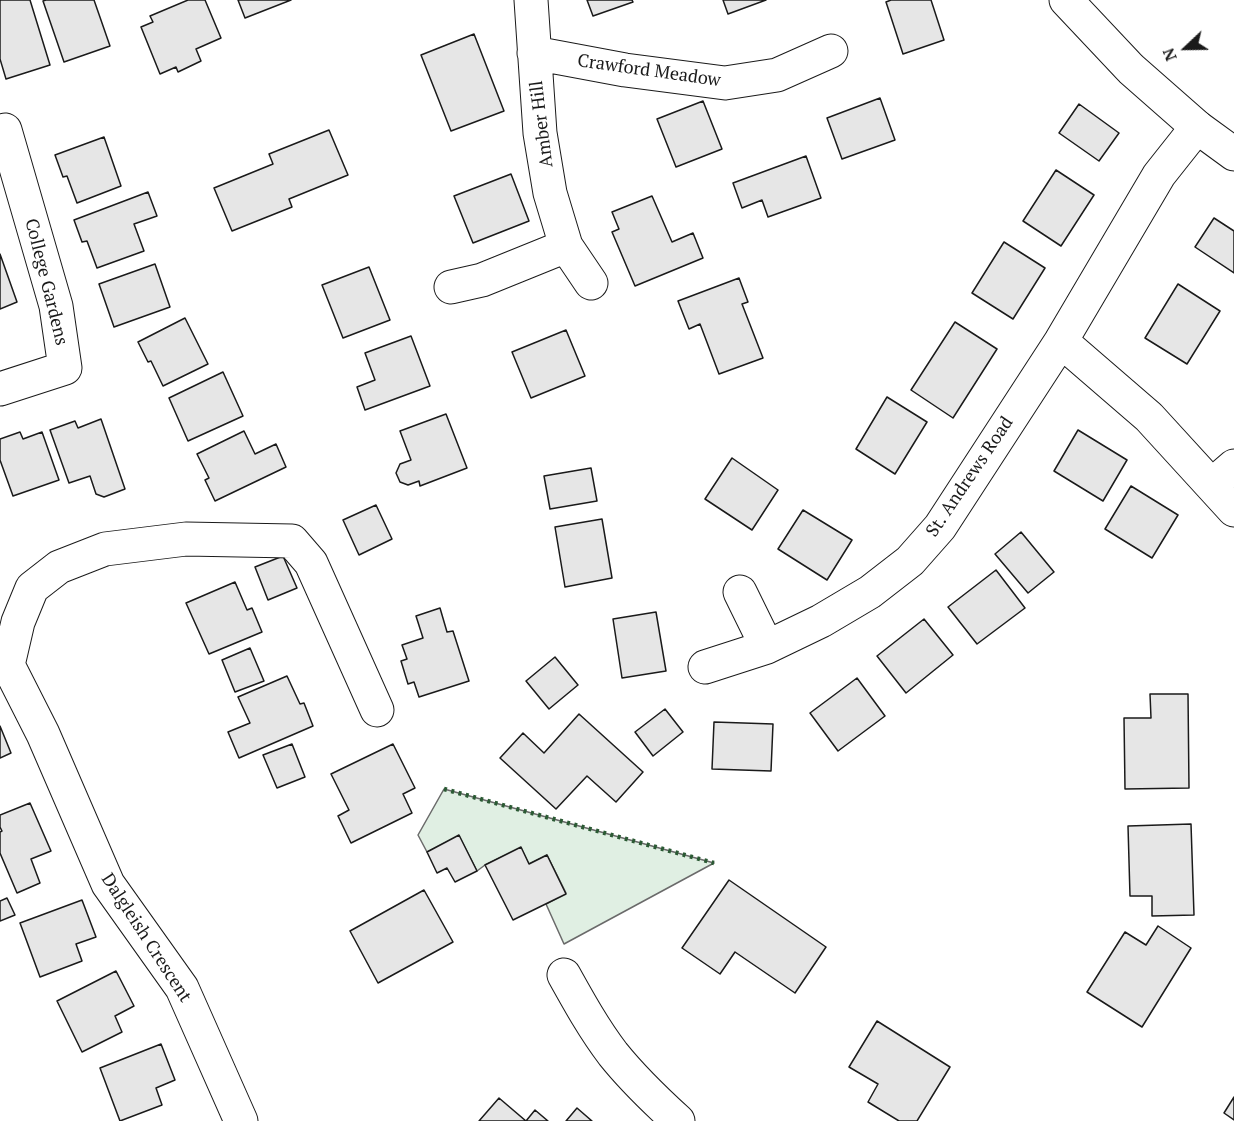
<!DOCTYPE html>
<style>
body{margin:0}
#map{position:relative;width:1234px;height:1121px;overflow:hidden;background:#fff;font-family:"PT Serif",serif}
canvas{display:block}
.north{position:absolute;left:1156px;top:18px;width:60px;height:60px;-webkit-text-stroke:4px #fff;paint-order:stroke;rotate:248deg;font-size:16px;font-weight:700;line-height:24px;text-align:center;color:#1a1a1a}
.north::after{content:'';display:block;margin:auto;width:21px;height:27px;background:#1a1a1a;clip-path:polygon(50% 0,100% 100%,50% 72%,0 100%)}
</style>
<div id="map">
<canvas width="1234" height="1121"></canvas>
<div class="north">N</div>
</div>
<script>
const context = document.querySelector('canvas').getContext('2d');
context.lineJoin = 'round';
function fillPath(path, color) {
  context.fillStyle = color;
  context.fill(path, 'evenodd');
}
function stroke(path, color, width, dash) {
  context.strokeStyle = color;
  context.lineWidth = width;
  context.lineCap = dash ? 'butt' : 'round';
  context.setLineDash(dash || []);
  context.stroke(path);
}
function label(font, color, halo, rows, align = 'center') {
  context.font = font + ' "PT Serif",serif';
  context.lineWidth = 4.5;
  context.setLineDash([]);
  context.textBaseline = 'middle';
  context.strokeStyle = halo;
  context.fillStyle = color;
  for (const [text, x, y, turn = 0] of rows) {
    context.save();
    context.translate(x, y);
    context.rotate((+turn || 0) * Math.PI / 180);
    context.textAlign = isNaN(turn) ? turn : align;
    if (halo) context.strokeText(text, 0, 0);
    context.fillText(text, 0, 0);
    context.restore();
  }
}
const green = new Path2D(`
 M444,789L714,863L564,944L546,904L566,893L547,855L529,864L521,848L485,865L477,871L459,836L427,852L418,835Z`);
const building = new Path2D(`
 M0,0H30L50,65L6,79L0,59Z
 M46,0H94L110,46L64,62L43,1Z
 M188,0H205L221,38L196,49L201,61L178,72L176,67L160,74L141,27L153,22L150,16Z
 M238,0H291L245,18Z
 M587,0H632L633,2L593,16Z
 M723,0H766L728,14Z
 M891,0H931L944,40L903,54L886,2Z
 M474,34L504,111L451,131L421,55Z
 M880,98L895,140L842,159L827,118Z
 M703,101L722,149L676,167L657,119Z
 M1079,104L1119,133L1099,161L1059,133Z
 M329,130L348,175L289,199L292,207L232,231L214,188L273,164L269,154Z
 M104,137L121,186L77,203L67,176L63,177L55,155Z
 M806,156L821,198L768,217L762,200L742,208L733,183Z
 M1056,170L1094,195L1061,246L1023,221Z
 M511,174L529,221L473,243L454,196Z
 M148,192L157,216L134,224L144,251L97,268L87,241L82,242L74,220Z
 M652,196L672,242L693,233L703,258L635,286L612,232L619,229L612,212Z
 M1214,218L1234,231V273L1195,247Z
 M1004,242L1045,268L1013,319L972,293Z
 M0,254L17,302L0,309Z
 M155,264L170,307L114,327L99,284Z
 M369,267L390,320L343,338L322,285Z
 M739,278L748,302L742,304L763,358L719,374L700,324L689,329L678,301Z
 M1178,284L1220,311L1187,364L1145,338Z
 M185,318L208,364L163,386L151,361L148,362L138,342Z
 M955,322L997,349L953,418L911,390Z
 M566,330L585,376L531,398L512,352Z
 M411,336L430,386L365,410L357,387L375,380L365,353Z
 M223,372L243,416L188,441L169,398Z
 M887,397L927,422L895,474L856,449Z
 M446,414L467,468L420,486L419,481L408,485L400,482L396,473L400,464L411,460L400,431Z
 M101,419L125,489L104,497L96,494L90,476L69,483L50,430L75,421L78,428Z
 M1078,430L1127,460L1103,501L1054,471Z
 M244,431L255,454L276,444L286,467L215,501L205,480L209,478L197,454Z
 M20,432L23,439L42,432L59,480L13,496L0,460V439Z
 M732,458L778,490L752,530L705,499Z
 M591,468L597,501L550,509L544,476Z
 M1131,486L1178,515L1152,558L1105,529Z
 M376,505L392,539L359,555L343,520Z
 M803,510L852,540L827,580L778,549Z
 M602,519L612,578L565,587L555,527Z
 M1021,532L1054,572L1028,593L995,554Z
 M283,556L297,588L268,600L255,567Z
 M996,570L1025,608L977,644L948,607Z
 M235,582L247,610L252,608L262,632L209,654L186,603Z
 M440,608L447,632L453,631L469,681L419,697L414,682L408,684L401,661L407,659L402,645L423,638L416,616Z
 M656,612L666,671L622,678L613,619Z
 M924,619L953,655L906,693L877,656Z
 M250,648L264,681L235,692L222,660Z
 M555,657L578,685L549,709L526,681Z
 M287,676L300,704L304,703L313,726L239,758L228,732L250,723L238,697Z
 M857,678L885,716L838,751L810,713Z
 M1150,694H1188L1189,788L1125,789L1124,718H1151Z
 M665,709L683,732L653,756L635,732Z
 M579,714L643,772L616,802L587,776L556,809L500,758L523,733L544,753Z
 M714,722L773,724L771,771L712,769Z
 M0,726L11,753L0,758Z
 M292,744L305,777L277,788L263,755Z
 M393,744L415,788L403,794L412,813L351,843L338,816L349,810L331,774Z
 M30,803L51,851L31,859L40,883L17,893L0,853V832L2,831L0,827V815Z
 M1191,824L1194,915L1152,916V896H1130L1128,826Z
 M459,835L477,871L455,882L447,868L437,873L427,852Z
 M521,847L529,864L547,855L566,894L513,920L485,865Z
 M729,880L826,947L795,993L735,952L720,974L682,948Z
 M424,890L453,942L378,983L350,931Z
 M7,898L15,915L0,921V901Z
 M82,900L96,937L76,944L82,961L40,977L20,923Z
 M1158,926L1191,948L1142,1027L1087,992L1125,932L1146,945Z
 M116,971L134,1006L115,1016L122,1032L82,1052L57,1001Z
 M877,1021L950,1067L917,1121H899L868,1102L878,1084L849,1067Z
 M161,1044L175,1080L156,1088L162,1105L120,1121L100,1068Z
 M1234,1097V1120L1224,1113Z
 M499,1098L526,1121H479Z
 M577,1108L592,1121H566Z
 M535,1110L548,1121H526Z`);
const minor = new Path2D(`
 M531,0L540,133L550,193L566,246L591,283
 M534,53L625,70L725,83L777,75L831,51
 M451,287L482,280L566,246
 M1061,341L1149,417L1234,510
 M0,389L65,368L56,306L5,130
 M1212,485L1234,466
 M740,592L767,647
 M8,665L18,622L32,588L59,567L105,549L186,539L292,541L311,563L377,710
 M0,666L8,665L43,734L108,884L182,988L241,1121
 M705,667L767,647L821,621L870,592L910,561L940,527L1061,341L1159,175L1197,127
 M564,975C579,1002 594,1029 613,1054C633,1079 655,1100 678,1121`);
const tertiary = new Path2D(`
 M1066,0L1131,69L1197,127L1234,154`);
const hedge = new Path2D(`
 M444,789L714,863`);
const streetNames = [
 ["Crawford Meadow",649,71,8],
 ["Amber Hill",542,124,-97],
 ["College Gardens",46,282,76],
 ["St. Andrews Road",970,477,-56],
 ["Dalgleish Crescent",146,938,57]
];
fillPath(green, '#e0efe3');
stroke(green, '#6a6a6a', 1.5);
fillPath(building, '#e6e6e6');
stroke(building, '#1a1a1a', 1.5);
stroke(minor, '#1a1a1a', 35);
stroke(tertiary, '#1a1a1a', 35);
stroke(minor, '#fff', 33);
stroke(tertiary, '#fff', 33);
stroke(hedge, '#2b5a34', 4.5, [3, 4.5]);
label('18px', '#1a1a1a', '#fff', streetNames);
</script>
